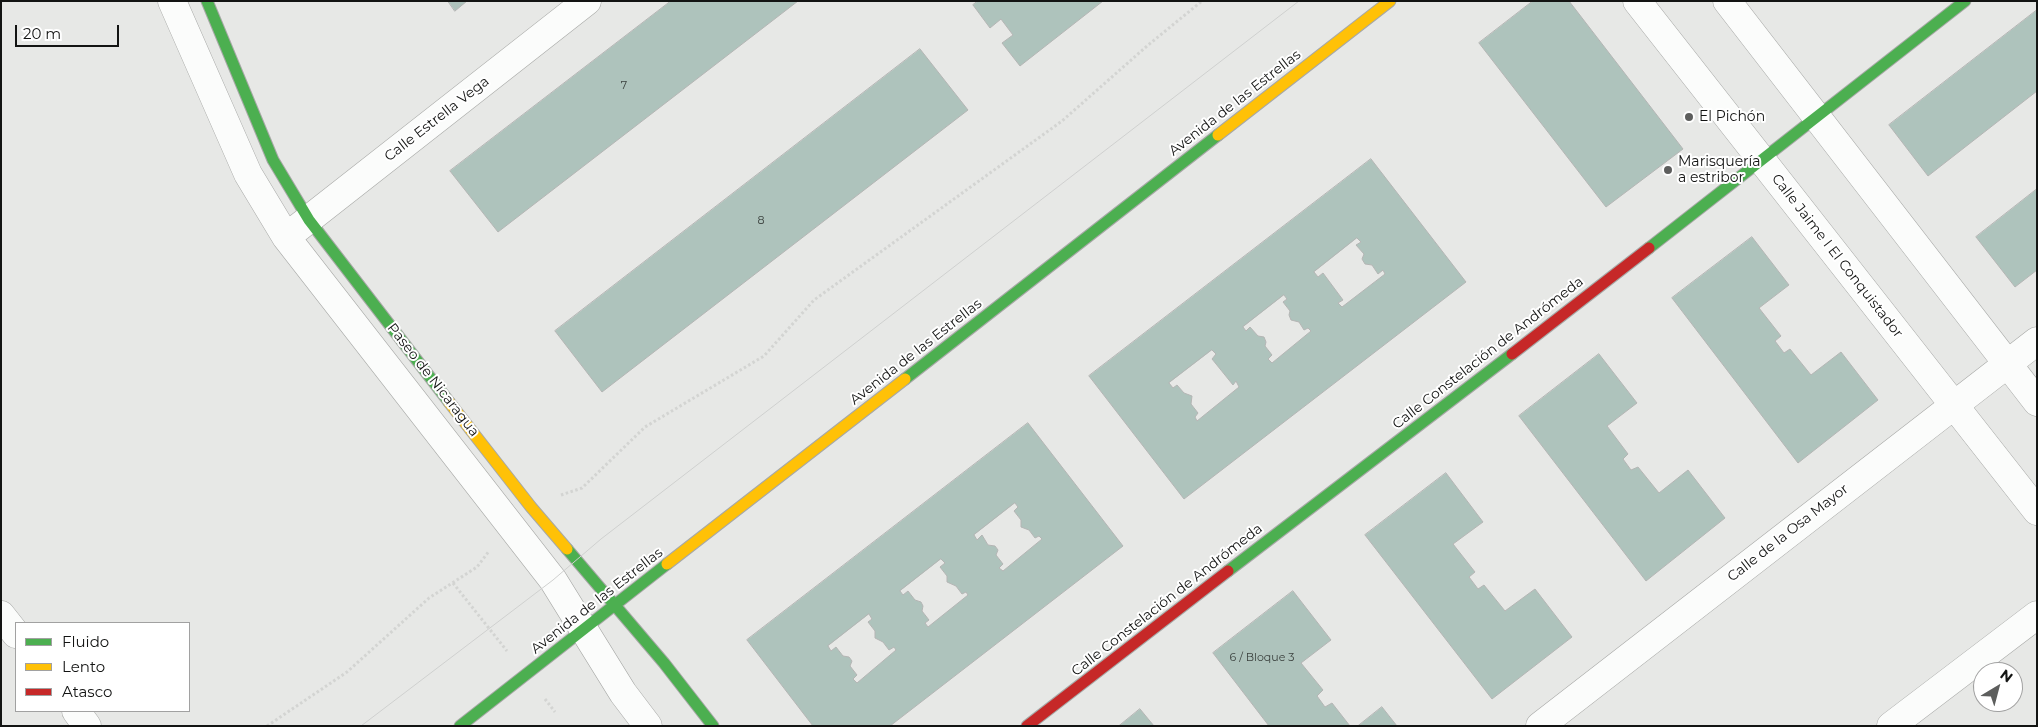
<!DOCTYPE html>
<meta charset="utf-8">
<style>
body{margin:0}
#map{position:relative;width:2038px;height:727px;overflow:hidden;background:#e7e8e6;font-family:Montserrat,sans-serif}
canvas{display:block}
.frame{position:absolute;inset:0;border:2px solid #131413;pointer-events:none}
.legend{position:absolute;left:15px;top:622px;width:175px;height:90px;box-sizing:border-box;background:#fff;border:1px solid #a1a1a1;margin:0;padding:6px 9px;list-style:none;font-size:15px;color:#131413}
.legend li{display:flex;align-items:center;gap:10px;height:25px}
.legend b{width:25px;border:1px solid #a1a1a1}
.north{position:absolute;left:1973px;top:662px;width:50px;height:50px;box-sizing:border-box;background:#fff;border:1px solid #a1a1a1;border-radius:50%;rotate:37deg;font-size:14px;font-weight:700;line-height:20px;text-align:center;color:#131413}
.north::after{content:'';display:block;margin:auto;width:18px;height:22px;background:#5d5e5d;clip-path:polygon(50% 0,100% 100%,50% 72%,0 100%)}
.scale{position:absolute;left:15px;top:25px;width:104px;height:22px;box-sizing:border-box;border:2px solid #131413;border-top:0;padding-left:6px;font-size:15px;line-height:18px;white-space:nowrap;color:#131413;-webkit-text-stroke:4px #fff;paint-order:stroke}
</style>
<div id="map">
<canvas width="2038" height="727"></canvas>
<div class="frame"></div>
<ul class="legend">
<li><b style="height:6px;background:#4caf50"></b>Fluido</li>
<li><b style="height:6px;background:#ffc107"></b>Lento</li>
<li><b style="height:6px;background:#c62828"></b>Atasco</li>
</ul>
<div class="north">N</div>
<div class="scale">20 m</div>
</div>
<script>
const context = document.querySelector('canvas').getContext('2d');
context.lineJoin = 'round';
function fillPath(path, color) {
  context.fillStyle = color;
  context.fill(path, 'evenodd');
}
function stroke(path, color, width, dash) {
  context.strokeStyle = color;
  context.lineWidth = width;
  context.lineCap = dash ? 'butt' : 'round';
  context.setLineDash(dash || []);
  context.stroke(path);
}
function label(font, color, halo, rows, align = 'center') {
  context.font = font + ' Montserrat,sans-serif';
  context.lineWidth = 4;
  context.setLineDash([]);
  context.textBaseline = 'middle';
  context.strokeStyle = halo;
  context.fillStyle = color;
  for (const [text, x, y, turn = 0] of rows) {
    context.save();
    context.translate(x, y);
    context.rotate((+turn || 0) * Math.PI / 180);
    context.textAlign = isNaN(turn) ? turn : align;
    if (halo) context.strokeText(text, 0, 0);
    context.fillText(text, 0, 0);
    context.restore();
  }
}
const building = new Path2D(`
 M448,1H467L455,11Z
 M671,1H798L498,232L450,171Z
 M978,1H1103L1020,66L1002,43L1013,35L1001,19L990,28L973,5Z
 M1533,1H1569L1683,149L1606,207L1479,43Z
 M2037,10V91L1928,176L1889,125Z
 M920,49L968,110L602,392L555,331Z
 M1371,159L1466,282L1184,499L1089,376ZM1357,238L1361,242L1356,245L1364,254L1362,259L1365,264L1372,265L1378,274L1383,270L1385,274L1342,307L1338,303L1343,300L1323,273L1318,277L1314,272ZM1284,295L1287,299L1283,302L1290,311L1289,315L1291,320L1299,322L1304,330L1308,328L1311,331L1272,363L1268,359L1272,355L1265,346L1266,342L1264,337L1258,336L1250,327L1246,331L1243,327ZM1212,350L1216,354L1212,359L1233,385L1236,381L1239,387L1197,421L1195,417L1198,413L1191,404L1192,396L1184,393L1177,385L1173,388L1169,383Z
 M2037,189V270L2015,287L1976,237Z
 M1752,237L1789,285L1759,308L1781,336L1775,341L1784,353L1790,349L1811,375L1841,352L1878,400L1798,463L1672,298Z
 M1599,354L1637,403L1607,426L1628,454L1623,459L1631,470L1638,467L1659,493L1688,470L1725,518L1646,581L1519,416Z
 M1028,423L1123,546L890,726H813L747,640ZM1015,503L1018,507L1014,511L1021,520V527L1029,530L1035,538L1039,536L1042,539L1003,571L999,568L1003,564L996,555L998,550L995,546L988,545L982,535L977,540L974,535ZM941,559L945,563L940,567L947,576V582L956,586L962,594L966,592L968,595L928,627L925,623L929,620L922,611L923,606L921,602L915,600L908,591L903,595L900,591ZM869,614L872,619L868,622L875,631V638L883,642L889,650L894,647L896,650L857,683L853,679L857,675L850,666L852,661L849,657L843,656L836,647L831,651L828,646Z
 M1446,473L1483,522L1453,544L1475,572L1469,577L1478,589L1484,585L1505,611L1535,589L1572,637L1492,699L1365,535Z
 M1293,591L1331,640L1301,663L1323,690L1317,696L1325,707L1332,703L1350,726H1269L1213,653Z
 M1382,707L1397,726H1358Z
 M1140,709L1154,726H1119Z`);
const path = new Path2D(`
 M561,495L582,488L645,427L764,356L814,300L1062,121L1147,46L1202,1
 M453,583L507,651
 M545,699L555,712
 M267,726L347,672L429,598L477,567L489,551`);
const street = new Path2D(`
 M172,1L248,174L286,237L553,580L623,693L648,726
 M1637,1L2037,511
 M1727,1L2037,402
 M290,234L587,1
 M1,615L16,634
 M76,711L87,726
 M1540,726L2037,341
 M1891,726L2037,615`);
const fast = new Path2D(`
 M207,1L273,160L309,220L449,402
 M1649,248L1965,1
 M905,379L1218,135
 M567,549L664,663L713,726
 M1228,571L1512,354
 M460,726L667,564`);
const slow = new Path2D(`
 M1218,135L1390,1
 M449,402L531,507L567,549
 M667,564L905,379`);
const jam = new Path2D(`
 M1512,354L1649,248
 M1027,726L1228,571`);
const tram = new Path2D(`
 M361,726L553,580L601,539L1299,1`);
const markers = [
 [1689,117,5,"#5d5e5d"],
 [1668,170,5,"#5d5e5d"]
];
const numberNames = [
 ["7",624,86],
 ["8",761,221],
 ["6 / Bloque 3",1262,658]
];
const streetNames = [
 ["Avenida de las Estrellas",1235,103,-38],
 ["Calle Estrella Vega",437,119,-38],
 ["Calle Jaime I El Conquistador",1837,256,52],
 ["Avenida de las Estrellas",916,352,-38],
 ["Calle Constelación de Andrómeda",1488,353,-38],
 ["Paseo de Nicaragua",433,380,52],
 ["Calle de la Osa Mayor",1788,533,-38],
 ["Calle Constelación de Andrómeda",1167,600,-38],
 ["Avenida de las Estrellas",597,601,-38]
];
const poiNames = [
 ["El Pichón",1699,117],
 ["Marisquería",1678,162],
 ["a estribor",1678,178]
];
fillPath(building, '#aec3bc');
stroke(building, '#b4b5b4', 1);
stroke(street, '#a7a8a6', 29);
stroke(fast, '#a7a8a6', 13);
stroke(slow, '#a7a8a6', 13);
stroke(jam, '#a7a8a6', 13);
stroke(path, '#d3d4d2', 3, [2.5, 2.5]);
stroke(street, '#fbfcfb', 28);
stroke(fast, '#4caf50', 11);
stroke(slow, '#ffc107', 11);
stroke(jam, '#c62828', 11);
stroke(tram, '#cfd0cf', 1);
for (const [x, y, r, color] of markers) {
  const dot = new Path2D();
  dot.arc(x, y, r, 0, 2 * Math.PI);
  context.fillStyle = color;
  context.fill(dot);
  stroke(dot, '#fff', 2);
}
label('11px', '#3a403d', null, numberNames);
label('14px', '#131413', '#fff', streetNames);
label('14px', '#131413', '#fff', poiNames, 'left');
</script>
